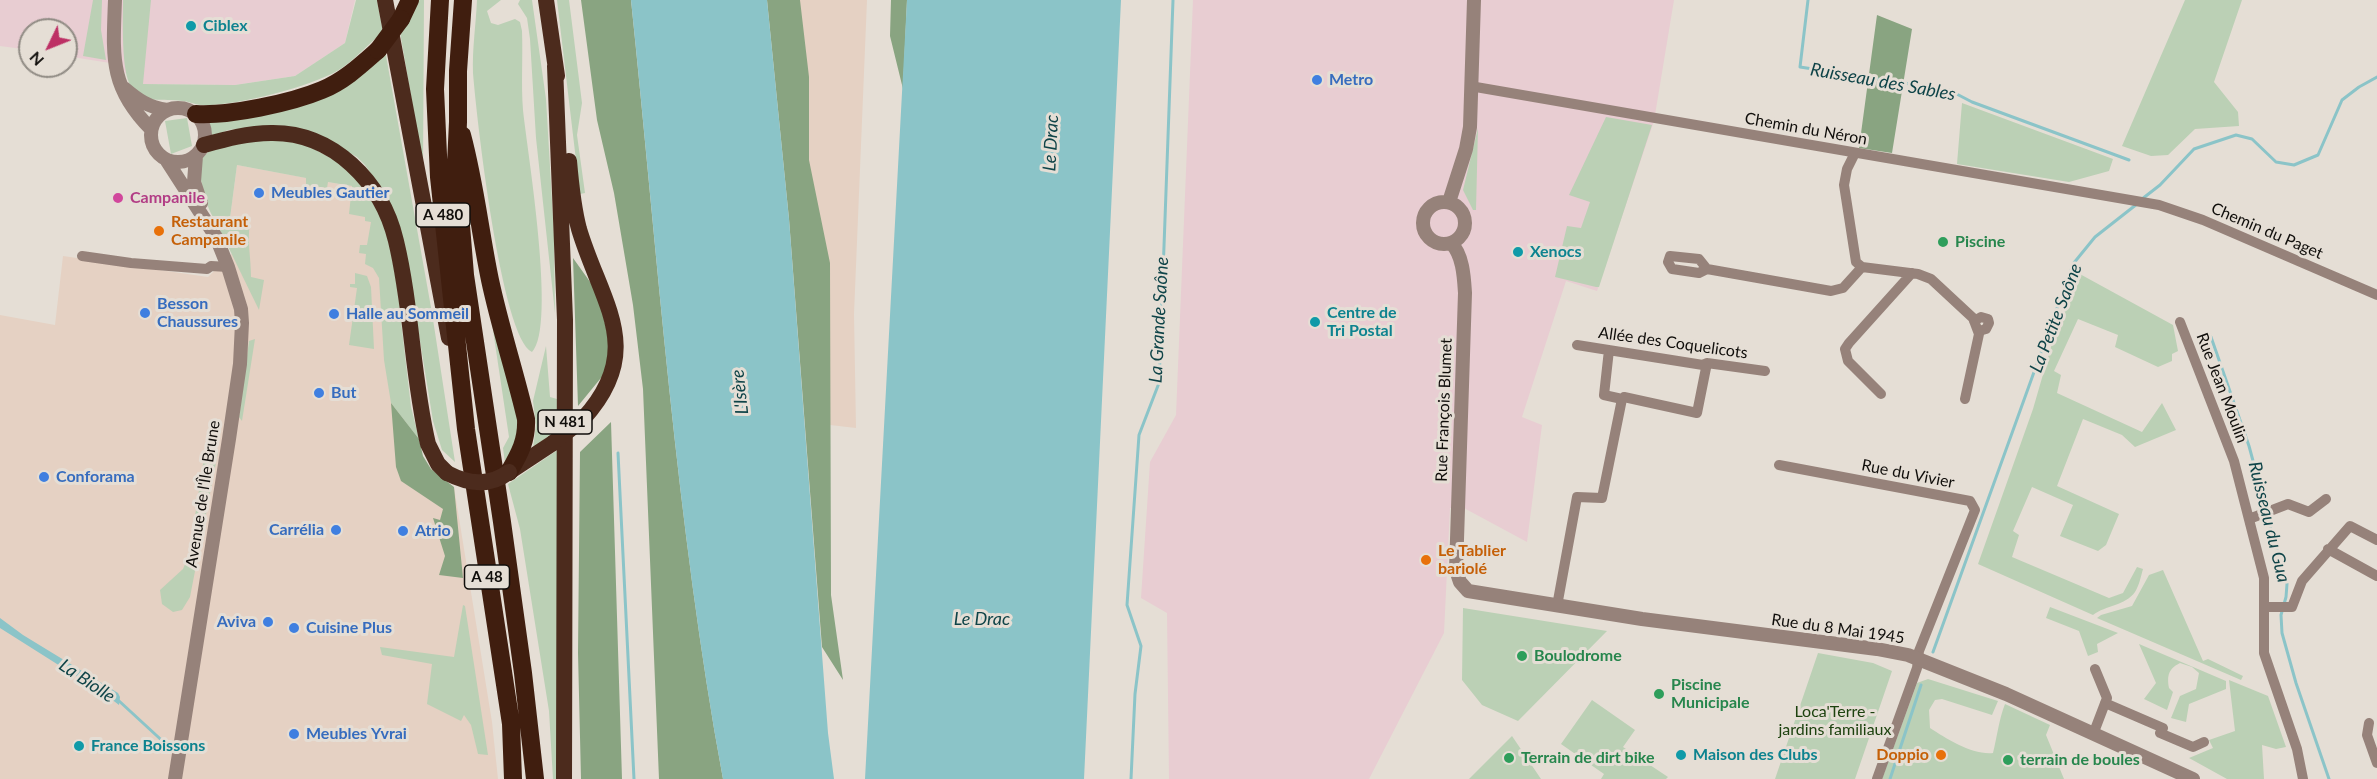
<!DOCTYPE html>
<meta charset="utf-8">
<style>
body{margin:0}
#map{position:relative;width:2377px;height:779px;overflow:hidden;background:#e5ded5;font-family:Lato,sans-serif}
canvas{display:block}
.north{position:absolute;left:18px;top:18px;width:60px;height:60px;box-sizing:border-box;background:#e5ded5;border:2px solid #908b84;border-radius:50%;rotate:227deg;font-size:16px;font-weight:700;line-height:24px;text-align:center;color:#100e0b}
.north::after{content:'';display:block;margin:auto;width:21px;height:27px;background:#bd3065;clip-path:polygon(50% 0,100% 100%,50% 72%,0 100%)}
</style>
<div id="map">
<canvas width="2377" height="779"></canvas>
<div class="north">N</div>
</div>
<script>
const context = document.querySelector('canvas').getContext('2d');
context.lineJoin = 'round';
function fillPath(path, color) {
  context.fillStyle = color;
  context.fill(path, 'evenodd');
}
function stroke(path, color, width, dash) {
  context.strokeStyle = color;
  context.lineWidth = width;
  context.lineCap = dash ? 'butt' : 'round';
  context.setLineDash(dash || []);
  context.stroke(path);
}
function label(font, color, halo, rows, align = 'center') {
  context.font = font + ' Lato,sans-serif';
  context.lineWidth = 6;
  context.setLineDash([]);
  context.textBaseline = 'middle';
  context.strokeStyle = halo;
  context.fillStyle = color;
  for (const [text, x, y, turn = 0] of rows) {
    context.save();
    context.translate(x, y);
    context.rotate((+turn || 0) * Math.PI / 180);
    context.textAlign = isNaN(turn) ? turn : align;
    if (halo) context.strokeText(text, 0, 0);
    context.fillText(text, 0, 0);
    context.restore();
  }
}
const commercial = new Path2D(`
 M799,0H867L854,314L856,428L830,425L811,203Z
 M237,165L307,178L306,184L328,182L352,186L379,234L401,481L454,487L492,722L498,779H0V315L55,325L63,256L208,277L247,239L230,218Z`);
const industrial = new Path2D(`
 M0,0H355L345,43L295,76L235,85L142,84L110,63L66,56V30H30V50L0,46Z
 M1193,0H1674L1654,121L1597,291L1566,281L1522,417L1542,425L1527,542L1462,507L1450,508L1444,633L1369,779H1169L1167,613L1141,598L1150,462L1176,415Z`);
const green = new Path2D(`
 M93,0H102L101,30L106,60L83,56Z
 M123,0H151L143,84L235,85L295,76L345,43L356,0H377L383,32C368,44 354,61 337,71C309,87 233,107 200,105C194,104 188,101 182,101C163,98 144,105 131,86C121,73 123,18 123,0Z
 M414,0H424L423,167L400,32Z
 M477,0H501L487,11L491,23L498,25L515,19L520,22L522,31C523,57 521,84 523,110C527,150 557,327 532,352C501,338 476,113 473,73C472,49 476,24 477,0Z
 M520,0H532L546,99L554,235L555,313L536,138L530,39L527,18L518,4Z
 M557,0H569L582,103L577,135L585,193L580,194Z
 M2185,0H2242L2214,82L2238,112L2239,126L2195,129L2168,155L2151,156L2122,146Z
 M385,50L432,313L455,462L442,450L433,421L408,267L385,194L365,165L357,157L315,133L258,127L228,130L211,137L207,119L283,107Z
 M1962,103L2113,159L2109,171L2069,182L1957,164Z
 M1606,117L1652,125L1599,287H1596L1555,277L1567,226L1581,228L1590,202L1569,195Z
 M187,118L192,146L171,154L165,121Z
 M1478,128L1476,210H1473L1463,190Z
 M283,138L303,143L351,169L371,195L387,230L397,286L411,407L419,439L391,403L384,360L379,278L373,268L365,264L366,254L359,253L360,245H367L371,222L365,221V217L349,214L352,186L328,182L327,188L306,185V178L237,165L230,218L250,222C247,241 251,258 251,277L264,280L259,310L217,224C208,210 204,197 201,180C200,171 198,161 206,154C220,140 263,141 283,138Z
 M355,273L367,276L371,287L374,349L349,345L357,288L350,287V284H355Z
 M2078,273L2173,325L2178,351L2172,354V361L2158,367L2115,347L2118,335L2078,319L2054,371L2061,375L2057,393L2142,432L2162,403L2176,430L2135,447L2122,435L2083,419L2057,486L2119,514L2106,545L2098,551L2060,536L2073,505L2032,487L2013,531L2019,535L2012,557L2109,598L2123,593L2137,567L2143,569C2141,576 2139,586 2135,592C2125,606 2106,605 2093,615L1978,564L2033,409L2064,302Z
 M490,310L522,428L505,463L503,448L509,437Z
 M255,339L242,421L239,417L249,341Z
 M546,346L550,397L557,399L558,429L533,448L536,425L533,401Z
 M559,449L558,779H553L549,711L520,529L508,484Z
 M205,451L218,452L190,597L182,610L173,612L162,604L160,590L183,569L189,555Z
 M2163,570L2203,661L2208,659L2243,676L2241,680L2097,618L2101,615L2132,606L2149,575Z
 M463,605L465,606L488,755L478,754L471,725L464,715L461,721L427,704L432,664L382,655L380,647L454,657Z
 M2050,607L2118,633L2097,644L2098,652L2088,656L2079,631L2046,618Z
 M1463,608L1607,631L1518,721L1482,705L1462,680Z
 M2139,644L2226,681V689L2189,704L2186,722L2171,718L2180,696L2196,689L2199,673L2192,667L2180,663C2168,669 2167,676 2169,688L2173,692L2167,710L2144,699L2156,683Z
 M1818,653L1873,663L1892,671L1855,779H1775Z
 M1928,679L1998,701L1992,715L1942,699L1935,700L1929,710L1930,728C1947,739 1972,755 1993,753C1997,737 1999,719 2005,704L2050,725L2046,735L2064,779H1882L1917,683Z
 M2229,680L2268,696L2286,747L2276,749L2262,745L2264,779H2227L2189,758L2213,748L2209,740L2235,731Z
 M1592,700L1635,730L1623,747L1668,777L1666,779H1601L1604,774L1561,744Z
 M1512,736L1541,779H1469Z`);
const forest = new Path2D(`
 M581,0H631C658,260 676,522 723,779H659L643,389L633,305L614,193L597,120Z
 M767,0H800L809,77V160L830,263L831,595L843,680L822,647L789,219Z
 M891,0H907L903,89L890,36Z
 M1877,15L1912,29L1892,153L1859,148Z
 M573,258L598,293L610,345L605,373L578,406Z
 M391,403L419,439L423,456L431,469L454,487L463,578L439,575L445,556L433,518L440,520L443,509L401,481L396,467Z
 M611,422L622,779H581L578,653L580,452Z`);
const water = new Path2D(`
 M631,0H767L789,219L828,733L834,779H723C676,523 658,259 631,0Z
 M907,0H1121L1084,779H865Z
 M0,618L23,635L118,693L120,697L119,705L106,695L0,628Z`);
const stream = new Path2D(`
 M1808,0L1800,67L1949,90L1972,102L2129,160
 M2142,199L2160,185L2194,149L2236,135L2252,139L2276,162L2294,165L2318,155L2342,100L2359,87L2377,77
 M2211,337L2249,446L2266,509
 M618,453L634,779
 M2267,516L2287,584L2286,597L2281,615L2282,633L2296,683L2329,779
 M1933,652L2073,264L2095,237L2137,204
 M118,700L169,747
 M1131,779L1135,694L1141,646L1127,605L1139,435L1159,383L1173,0
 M1890,779L1921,685`);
const minor = new Path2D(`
 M1470,86L2159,205L2203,220L2377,295
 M1855,153L1847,169L1844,185L1856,262L1862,267L1918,274L1931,279L1973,318L1979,334L1965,399
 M82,256L131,263L207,269L211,266L228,267
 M1707,269L1699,273L1672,269L1668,262L1670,256L1699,259L1707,269L1831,291L1843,288L1862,267
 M1974,321L1981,317L1988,319L1989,323L1986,329L1979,331
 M2180,322L2234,461L2264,578V653L2297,749L2303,779
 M1577,345L1703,365L1707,363L1765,371
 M1881,394L1848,361L1845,349L1849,343L1912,273
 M1622,399L1624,397L1697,413L1707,363
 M1779,465L1970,501L1975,510L1919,651L1917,668L1877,779
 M2249,519L2288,504L2309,512L2326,499
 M2328,549L2377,576
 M1557,606L1577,497L1602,498L1622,399L1604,395L1609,350
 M2265,607H2292L2302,581L2350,526L2377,540
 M2105,703L2163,728L2160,733L2193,747L2204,742
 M2369,723L2367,735L2377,763
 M2094,732L2107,698L2095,669`);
const tertiary = new Path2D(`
 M115,0C113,56 109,87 151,129
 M124,88C138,100 148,107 167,110
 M151 135a27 27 0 1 1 54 0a27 27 0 1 1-54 0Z
 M196,156L194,182L201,203
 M167,161L216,237L228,267L241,309L242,323L240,364L229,439L175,779
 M1423 223a21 21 0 1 1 42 0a21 21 0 1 1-42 0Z
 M1449,202L1466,149L1470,127L1474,0
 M1451,243C1463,255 1464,277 1465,293L1456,570L1460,582L1468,591L1642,619L1877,649L1908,655L2006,694L2193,779`);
const trunk = new Path2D(`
 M385,0L449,338
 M546,0L557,76
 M555,66L565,320L564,779
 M204,145C226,139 248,133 271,133C333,132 382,182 396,241C412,307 412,377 428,444L438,464L447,473
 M569,161C571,184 573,207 579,229C601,303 647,349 583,419
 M509,472L553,443`);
const motorway = new Path2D(`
 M440,0L435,89L439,177L466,429L511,724L513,779
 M463,0L458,71V122L456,164L465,275L502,522L523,673L535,779
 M401,19L410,0
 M196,114C229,116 291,103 322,90C344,81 361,65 378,50
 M462,135C475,183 480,232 490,280C500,327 515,372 526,419C527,440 520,453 509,472`);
const trunkBridge = new Path2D(`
 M553,443L583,419
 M447,473C468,484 489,487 509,472`);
const motorwayBridge = new Path2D(`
 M378,50L401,19`);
const markers = [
 [191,26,6,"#0f9aa8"],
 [1317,80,6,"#3f7fe0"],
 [259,193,6,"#3f7fe0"],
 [118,198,6,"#d1479c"],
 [159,231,6,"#e8710a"],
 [1943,242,6,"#2e9e5b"],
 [1518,252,6,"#0f9aa8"],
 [145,313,6,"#3f7fe0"],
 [334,314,6,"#3f7fe0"],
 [1315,322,6,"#0f9aa8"],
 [319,393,6,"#3f7fe0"],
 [44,477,6,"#3f7fe0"],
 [336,530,6,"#3f7fe0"],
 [403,531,6,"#3f7fe0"],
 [1426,560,6,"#e8710a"],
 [268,622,6,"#3f7fe0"],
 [294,628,6,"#3f7fe0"],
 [1522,656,6,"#2e9e5b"],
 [1659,694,6,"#2e9e5b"],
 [294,734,6,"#3f7fe0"],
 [79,746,6,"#0f9aa8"],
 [1681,755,6,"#0f9aa8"],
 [1941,755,6,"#e8710a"],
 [1509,758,6,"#2e9e5b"],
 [2008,760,6,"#2e9e5b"]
];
const shields = [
 [443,215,54],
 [565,422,54],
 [487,577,45]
];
const shieldNames = [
 ["A 480",443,215],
 ["N 481",565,422],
 ["A 48",487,577]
];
const cultureNames = [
 ["Ciblex",203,26],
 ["Xenocs",1530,252],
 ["Centre de",1327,313],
 ["Tri Postal",1327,331],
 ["France Boissons",91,746],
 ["Maison des Clubs",1693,755]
];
const shopNames = [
 ["Metro",1329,80],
 ["Meubles Gautier",271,193],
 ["Besson",157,304],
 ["Chaussures",157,322],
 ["Halle au Sommeil",346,314],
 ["But",331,393],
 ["Conforama",56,477],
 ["Carrélia",324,530,"right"],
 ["Atrio",415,531],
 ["Aviva",256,622,"right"],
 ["Cuisine Plus",306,628],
 ["Meubles Yvrai",306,734]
];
const streetNames = [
 ["Chemin du Néron",1806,129,10],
 ["Chemin du Paget",2267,231,23],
 ["Allée des Coquelicots",1673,343,8],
 ["Rue Jean Moulin",2222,388,69],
 ["Rue François Blumet",1444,410,-88],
 ["Rue du Vivier",1908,474,11],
 ["Avenue de l'Île Brune",203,494,-81],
 ["Rue du 8 Mai 1945",1838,629,8]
];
const hotelNames = [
 ["Campanile",130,198]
];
const foodNames = [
 ["Restaurant",171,222],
 ["Campanile",171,240],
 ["Le Tablier",1438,551],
 ["bariolé",1438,569],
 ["Doppio",1929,755,"right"]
];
const leisureNames = [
 ["Piscine",1955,242],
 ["Boulodrome",1534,656],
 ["Piscine",1671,685],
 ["Municipale",1671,703],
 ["Terrain de dirt bike",1521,758],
 ["terrain de boules",2020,760]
];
const parkNames = [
 ["Loca'Terre -",1835,712],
 ["jardins familiaux",1835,730]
];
const waterNames = [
 ["Ruisseau des Sables",1883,82,10],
 ["Le Drac",1051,143,-87],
 ["La Petite Saône",2056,318,-69],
 ["La Grande Saône",1159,320,-87],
 ["L'Isère",740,392,-96],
 ["Ruisseau du Gua",2269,522,76],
 ["Le Drac",982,619],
 ["La Biolle",87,681,34]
];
fillPath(commercial, '#e5d1c3');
fillPath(industrial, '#e8cdd2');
fillPath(green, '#bbd0b5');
fillPath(forest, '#89a481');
fillPath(water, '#8bc4c8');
stroke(stream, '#8bc4c8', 3);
stroke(minor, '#96827a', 10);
stroke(tertiary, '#96827a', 14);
stroke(trunk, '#4c2b1d', 16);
stroke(motorway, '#401e0f', 18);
stroke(trunkBridge, '#4c2b1d', 16);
stroke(motorwayBridge, '#401e0f', 18);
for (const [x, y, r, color] of markers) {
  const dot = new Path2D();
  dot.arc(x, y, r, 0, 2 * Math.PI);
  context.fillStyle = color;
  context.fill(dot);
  stroke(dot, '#e5ded5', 2);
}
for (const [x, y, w] of shields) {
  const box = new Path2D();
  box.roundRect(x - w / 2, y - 12, w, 24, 4.5);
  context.fillStyle = '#e5ded5';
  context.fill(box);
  stroke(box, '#100e0b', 1.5);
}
label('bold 15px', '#100e0b', null, shieldNames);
label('bold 16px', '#0d838f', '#e5ded5', cultureNames, 'left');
label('bold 16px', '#366cbe', '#e5ded5', shopNames, 'left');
label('16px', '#100e0b', '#e5ded5', streetNames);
label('bold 16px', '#b23c85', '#e5ded5', hotelNames, 'left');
label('bold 16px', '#c56008', '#e5ded5', foodNames, 'left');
label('bold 16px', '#27864d', '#e5ded5', leisureNames, 'left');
label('16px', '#1d420f', '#e5ded5', parkNames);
label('italic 18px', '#0f4448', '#e5ded5', waterNames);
</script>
